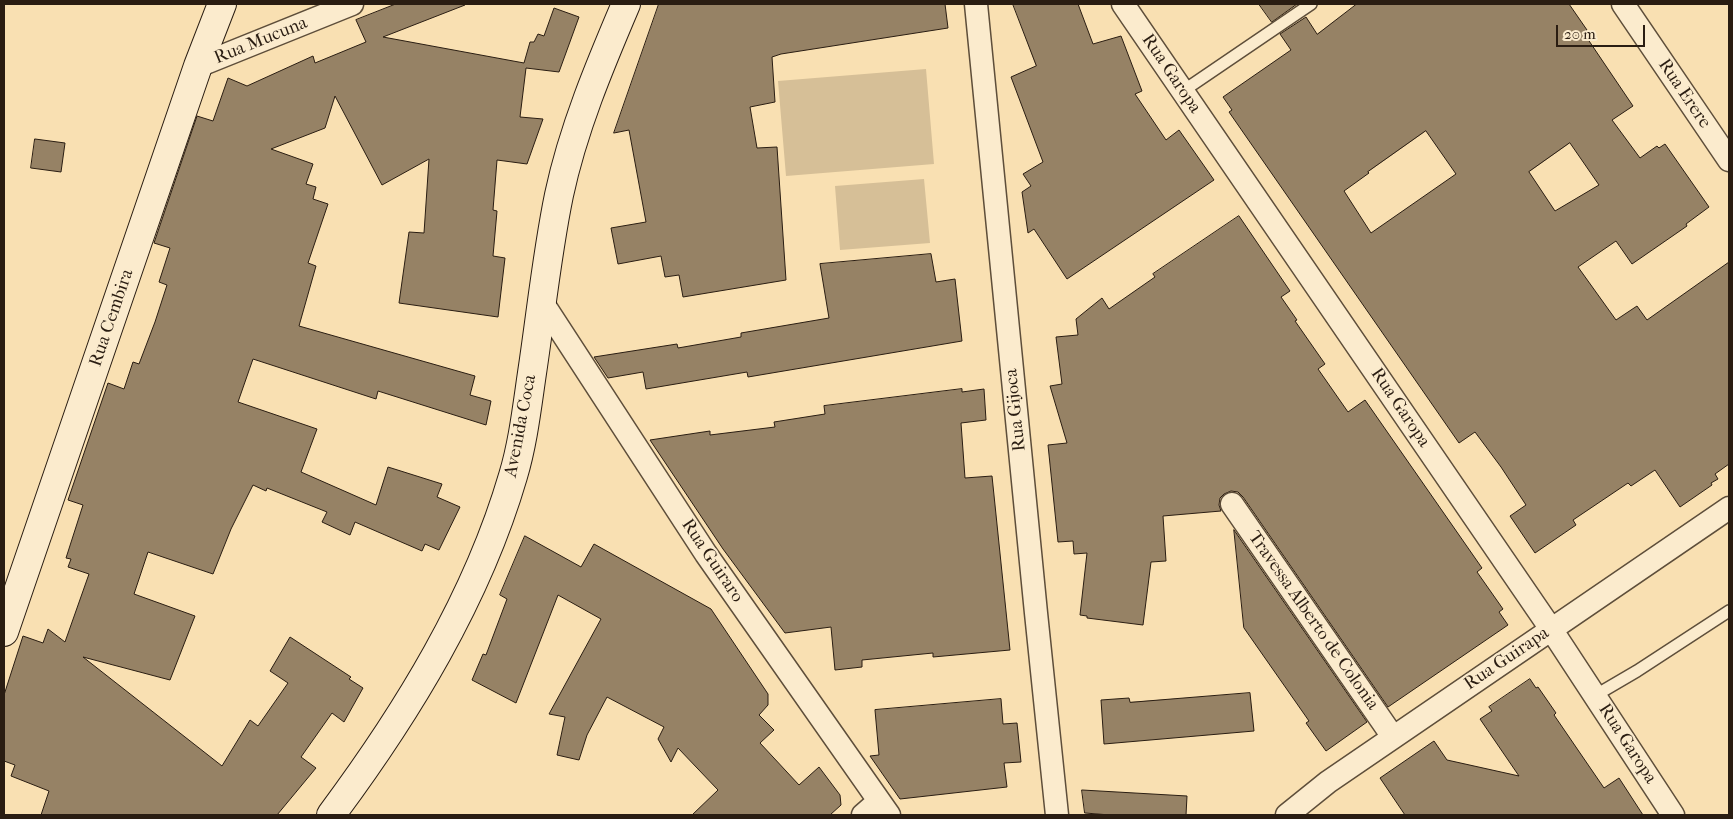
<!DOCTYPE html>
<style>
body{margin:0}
#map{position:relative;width:1733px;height:819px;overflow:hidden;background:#f9e0b2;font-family:"IM FELL French Canon",serif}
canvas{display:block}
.frame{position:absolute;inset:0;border:5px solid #2a1d12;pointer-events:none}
.scale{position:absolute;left:1556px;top:25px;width:89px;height:22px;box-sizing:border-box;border:2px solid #2a1d12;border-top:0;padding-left:6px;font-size:15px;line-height:18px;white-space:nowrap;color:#2a1d12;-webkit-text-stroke:4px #fbebcd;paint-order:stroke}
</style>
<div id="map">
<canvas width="1733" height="819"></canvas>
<div class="frame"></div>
<div class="scale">20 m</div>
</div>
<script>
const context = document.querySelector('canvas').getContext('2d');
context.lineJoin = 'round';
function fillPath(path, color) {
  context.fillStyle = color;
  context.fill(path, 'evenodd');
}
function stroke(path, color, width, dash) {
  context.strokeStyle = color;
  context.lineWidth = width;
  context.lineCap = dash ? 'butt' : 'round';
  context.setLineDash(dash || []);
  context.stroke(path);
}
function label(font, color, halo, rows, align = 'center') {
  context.font = font + ' "IM FELL French Canon",serif';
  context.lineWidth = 4;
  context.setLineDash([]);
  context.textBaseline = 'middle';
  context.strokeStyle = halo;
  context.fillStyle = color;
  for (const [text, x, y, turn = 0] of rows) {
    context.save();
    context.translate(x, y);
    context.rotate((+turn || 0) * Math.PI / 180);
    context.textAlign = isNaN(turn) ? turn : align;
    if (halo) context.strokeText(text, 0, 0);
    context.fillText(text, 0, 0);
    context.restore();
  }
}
const green = new Path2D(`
 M926,69L934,164L786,176L778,81Z
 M924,179L930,243L840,250L835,186Z`);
const building = new Path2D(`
 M396,4H464L465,5L383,37L524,63L530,42H534L538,34L544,36L554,8L579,17L559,72L526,68L520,117L543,119L527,164L497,160L493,210L497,211L493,256L505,258L498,317L399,303L409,232L424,233L429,159L382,185L335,96L325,128L271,149L313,164L306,184L316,187L313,199L328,204L308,263L316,266L299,326L475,376L470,395L491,401L486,425L378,391L376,399L253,359L238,402L317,429L301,472L376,505L388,467L442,484L437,497L460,507L439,550L425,544L422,551L355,522L350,535L322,522L327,512L267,488L266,491L253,485L231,529L213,574L148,552L134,594L195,616L170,680L83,657L222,766L250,720L258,726L288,683L270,671L290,637L351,677L349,679L363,688L344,722L332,713L301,757L316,768L277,815H41L49,791L11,776L15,765L4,761V695L23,636L43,643L48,629L65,642L89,574L68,567L71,559L66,558L83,505L68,500L108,383L124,389L133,362L139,364L155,322L167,285L159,282L170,248L154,243L197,116L213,121L228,78L247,86L313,56L315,63L366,42L356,20Z
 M659,4H945L948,28L781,54L772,57L775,102L750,107L757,148L777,147L786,280L683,297L679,275L665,277L661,256L618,264L611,228L646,222L629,130L614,133Z
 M1013,4H1078L1093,44L1121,36L1142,91L1135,94L1166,140L1179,130L1214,180L1067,279L1034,229L1028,233L1022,192L1031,186L1023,174L1043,162L1011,77L1036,66Z
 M1259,4H1297L1272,22Z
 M1357,4H1569L1587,30L1583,32L1633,106L1612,120L1640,158L1657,146L1659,148L1665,144L1709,207L1686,224L1687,226L1632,264L1616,241L1578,267L1616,320L1637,306L1647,320L1729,262V464L1715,474L1718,479L1711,483L1712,485L1680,507L1655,470L1631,486L1628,483L1573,520L1576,525L1535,553L1510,516L1526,505L1501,467L1475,432L1459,443L1229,112L1232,110L1223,97L1291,50L1280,34L1306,17L1317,34ZM1426,131L1456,174L1371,233L1344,191L1369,173L1368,172ZM1570,143L1599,185L1555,211L1529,172Z
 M35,139L65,143L61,172L31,168Z
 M1239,216L1290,291L1281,297L1297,320L1295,321L1325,364L1318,369L1348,412L1365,400L1482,568L1477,572L1503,609L1499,612L1508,625L1388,707L1243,497L1238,492L1231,491L1224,494L1220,498L1219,505L1221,511L1163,516L1166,561L1151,562L1143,625L1087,618V616L1080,615L1087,553L1074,554L1073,541L1058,542L1048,445L1067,443L1050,386L1062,384L1056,337L1078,335L1076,319L1102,298L1109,309L1155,277L1153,274Z
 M931,254L936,282L955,279L962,341L748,377L747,372L646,389L643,372L608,378L594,357L677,344L678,348L741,337V333L829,318L820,264Z
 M962,389V392L984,389L986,420L961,423L965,478L992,476L1010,650L933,657V653L862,660V667L835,670L831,627L785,633L723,549L650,440L710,431V435L775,427L774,422L825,414L824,406Z
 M1234,530L1367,722L1326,751L1306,723L1309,721L1244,628Z
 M525,536L581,567L594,544L711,609L768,694V705L759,715L774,730L760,743L799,785L819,767L840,795L841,805L830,815H692L718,790L678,748L671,762L658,739L664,727L607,697L587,735L579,760L557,755L565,717L549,714L601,619L558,595L516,703L472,680L483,654L486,655L507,599L500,595Z
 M1530,679L1536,688L1538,687L1556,713L1554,715L1604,788L1619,778L1643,815H1405L1380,778L1434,741L1447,760L1519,776L1480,719L1492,711L1489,707Z
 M1250,693L1254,731L1104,744L1101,700L1129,698L1130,702Z
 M1001,699L1003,724L1017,723L1021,762L1004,763L1007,787L900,799L870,756L879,755L875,710Z
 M1082,790L1187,796L1186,815H1110L1085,813Z`);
const lane = new Path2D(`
 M1183,91L1311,4
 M1596,695L1637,671L1729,611`);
const street = new Path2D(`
 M976,4L1036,613L1057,815
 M1123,4L1551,629L1673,815
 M1623,4L1729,160
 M198,66L352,4
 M542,302L706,554L889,815
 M1232,504L1393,737
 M863,815L879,801
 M1287,815L1328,782L1729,508`);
const secondary = new Path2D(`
 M4,632L198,66L222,4
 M331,815C407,713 477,599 513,476C523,443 527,407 532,373C541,313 547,253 559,195C573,129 600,65 626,4`);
const streetNames = [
 ["Rua Mucuna",261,41,-22],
 ["Rua Garopa",1171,74,56],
 ["Rua Erere",1684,94,56],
 ["Rua Cembira",112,318,-71],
 ["Rua Garopa",1400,408,56],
 ["Rua Gijoca",1016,410,-96],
 ["Avenida Coca",521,426,-79],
 ["Rua Guiraro",712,561,56],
 ["Travessa Alberto de Colonia",1313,621,55],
 ["Rua Guirapa",1507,659,-34],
 ["Rua Garopa",1627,744,57]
];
fillPath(green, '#d6bf97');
fillPath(building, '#968265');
stroke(building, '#2a1d12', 1);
stroke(lane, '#5e4e3a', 14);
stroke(street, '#5e4e3a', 25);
stroke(secondary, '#2a1d12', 30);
stroke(lane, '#fbebcd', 11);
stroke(street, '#fbebcd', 22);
stroke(secondary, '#fbebcd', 28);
label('18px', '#2a1d12', '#fbebcd', streetNames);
</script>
